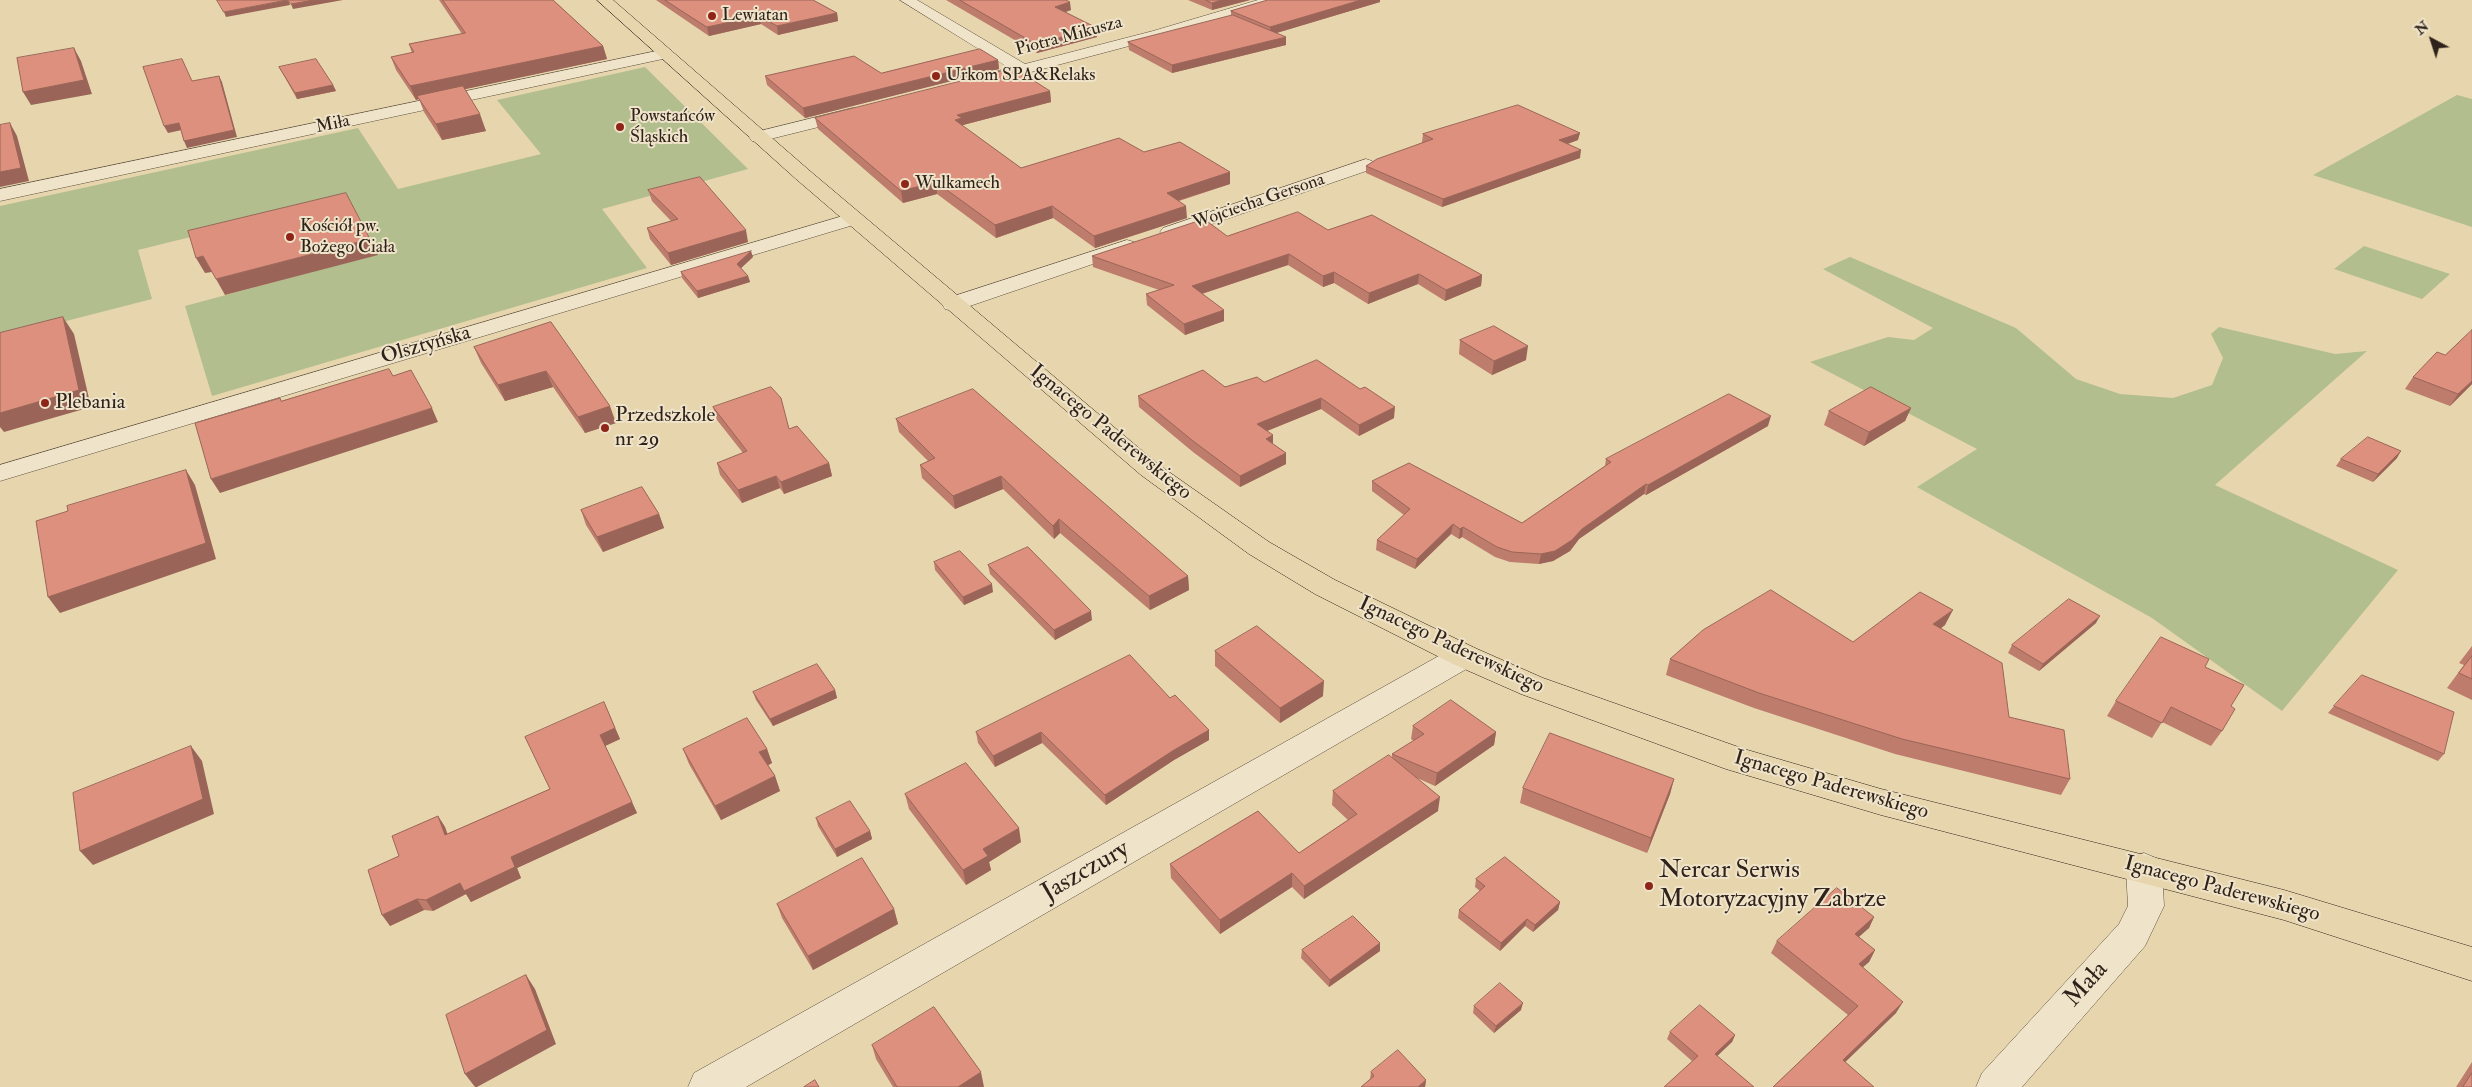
<!DOCTYPE html>
<meta charset="utf-8">
<style>
body{margin:0}
#map{position:relative;width:2472px;height:1087px;overflow:hidden;background:#e7d6ad;font-family:"IM FELL Double Pica",serif}
canvas{display:block}
.north{position:absolute;left:2407px;top:15px;width:50px;height:50px;-webkit-text-stroke:4px #efe4ca;paint-order:stroke;rotate:320deg;font-size:14px;font-weight:700;line-height:20px;text-align:center;color:#2f221a}
.north::after{content:'';display:block;margin:auto;width:18px;height:22px;background:#2f221a;clip-path:polygon(50% 0,100% 100%,50% 72%,0 100%)}
</style>
<div id="map">
<canvas width="2472" height="1087"></canvas>
<div class="north">N</div>
</div>
<script>
const context = document.querySelector('canvas').getContext('2d');
context.lineJoin = 'round';
function fillPath(path, color) {
  context.fillStyle = color;
  context.fill(path, 'evenodd');
}
function stroke(path, color, width, dash) {
  context.strokeStyle = color;
  context.lineWidth = width;
  context.lineCap = dash ? 'butt' : 'round';
  context.setLineDash(dash || []);
  context.stroke(path);
}
function label(font, color, halo, rows, align = 'center') {
  context.font = font + ' "IM FELL Double Pica",serif';
  context.lineWidth = 4;
  context.setLineDash([]);
  context.textBaseline = 'middle';
  context.strokeStyle = halo;
  context.fillStyle = color;
  for (const [text, x, y, turn = 0] of rows) {
    context.save();
    context.translate(x, y);
    context.rotate((+turn || 0) * Math.PI / 180);
    context.textAlign = isNaN(turn) ? turn : align;
    if (halo) context.strokeText(text, 0, 0);
    context.fillText(text, 0, 0);
    context.restore();
  }
}
const green = new Path2D(`
 M645,67L748,169L602,209L647,268L212,396L185,306L379,254L348,198L138,250L152,299L0,338V206L358,128L398,189L541,154L497,100Z
 M2457,95L2472,99V227L2313,175Z
 M2364,246L2450,274L2422,299L2334,269Z
 M1850,257L2016,328L2076,379L2120,394L2173,398L2212,385L2223,358L2211,334L2219,327L2335,354L2367,351L2215,485L2398,570L2282,711L2152,618L1917,487L1977,449L1810,362L1888,337L1914,340L1933,328L1823,269Z`);
const minor = new Path2D(`
 M900,0H917L1025,64L1153,31L1258,0H1280L1278,3L1163,37L982,85L976,83L974,80L976,77L1009,68Z
 M666,49L672,51L674,54L672,57L0,201V189Z
 M853,108L859,109L862,113L859,117L758,142L752,141L749,137L752,133Z
 M1366,159L1372,161L1375,165L1372,169L1177,236L1170,238L1163,236L1160,232L1163,228Z
 M853,213L860,215L863,219L860,223L0,481V465Z
 M1127,240L1134,242L1137,246L1134,250L961,309L953,311L945,309L942,304L945,299Z
 M1464,645L1475,648L1479,656L1475,664L746,1087H688L694,1073L1453,648Z
 M2144,853L2156,858L2162,868L2164,906L2145,946L2022,1087H1976L1982,1073L2119,924L2128,906L2126,868L2132,858Z`);
const major = new Path2D(`
 M597,0H613L810,171L1159,465L1269,542L1335,580L1475,648L1543,678L1744,749L1881,789L2284,890L2472,947V981L2284,920L1881,815L1726,769L1521,694L1453,664L1315,594L1249,554L1141,475L796,179Z`);
const wall = new Path2D(`
 M439,0H553L603,46L607,59L465,89L486,131L442,140L424,112L419,99L416,100L396,70L391,57L412,53L409,44L462,34Z
 M656,0H813L837,13L838,21L778,35L761,24L709,36Z
 M946,0H1066L1071,10L1065,12L1097,28V37L1037,53Z
 M1188,0H1250L1212,10Z
 M1268,0H1380V2L1276,33L1286,45L1172,73L1129,50L1128,42L1231,16V11Z
 M998,60L999,69L805,118L767,85L765,76L881,73Z
 M279,67L333,85L336,91L297,99Z
 M1050,91L1051,102L963,125V126L1021,168L1144,152L1230,184L1179,201L1187,218L1095,248L1053,218L996,238L937,194L903,203L818,129L815,118Z
 M1423,134L1578,140L1568,144L1580,158L1442,207L1366,173V166L1423,142H1422Z
 M648,190L748,242L671,265L650,239L647,228L671,221L652,201Z
 M1328,230L1482,275L1481,286L1445,301L1418,284L1368,304L1334,283L1323,287L1288,265L1202,294L1224,321L1185,335L1147,305L1146,294L1159,290L1093,267L1092,256L1227,236Z
 M753,257L741,268L748,276L750,282L698,298L682,278L681,272Z
 M551,322L616,423L585,433L553,387L505,401L481,363L474,347Z
 M1460,340L1526,360L1492,375L1459,354Z
 M2413,377L2472,384L2450,406L2405,389Z
 M1264,382L1394,418L1359,436L1321,409L1267,431L1273,435V444L1286,453V464L1240,487L1193,452L1139,407L1138,396Z
 M713,407L789,429L829,463L832,476L784,494L780,488L742,503L720,475L717,463L743,453L717,420Z
 M1911,408L1905,421L1864,446L1824,425L1829,411Z
 M896,419L1188,576L1189,590L1150,610L1060,533L1054,539L1003,489L955,509L922,478L920,465L928,461L899,432Z
 M1768,426L1646,495L1644,494L1579,539L1570,551L1553,561L1539,564L1510,562L1495,557L1462,537L1459,539L1451,534L1415,569L1376,550L1377,540L1404,515L1372,491V481L1522,523L1605,466L1606,459Z
 M2397,458L2373,482L2336,466L2341,459Z
 M581,510L659,514L664,528L603,552L586,525Z
 M934,562L993,592L964,605L935,570Z
 M988,565L1092,620L1055,640L990,574Z
 M2096,623L2039,671L2008,653L2012,645Z
 M1945,625L1941,628L2009,717L2070,779L2061,795L1895,754L1754,708L1666,675L1670,659L1853,642Z
 M2472,646V700L2447,688L2464,665L2459,663Z
 M1215,651L1323,696L1280,723L1215,666Z
 M2205,667L2231,706L2222,731L2211,746L2162,722L2152,738L2107,716L2116,701Z
 M835,690L837,698L773,726L756,700L753,692Z
 M1170,698L1209,730V740L1174,760L1106,805L1042,743L995,767L978,743L976,732Z
 M604,702L620,739L605,746L637,813L517,868L521,878L471,902L466,894L433,911L424,910L390,926L399,856L438,816L445,827L447,834L550,789Z
 M2334,706L2444,754L2438,761L2328,713Z
 M1413,726L1496,732L1494,745L1435,786L1417,778L1438,811L1304,899L1292,887L1220,934L1171,878L1170,864L1299,853L1348,820L1332,805L1333,791L1392,758V754L1414,741L1411,739Z
 M683,749H767L772,763L768,765L775,776L780,791L721,820L689,764Z
 M1674,779L1670,794L1647,853L1520,803L1523,788Z
 M905,794L1021,842L989,862L991,870L966,885L909,809Z
 M816,818L870,831L872,839L837,857L818,826Z
 M1476,879L1560,902L1558,910L1533,932L1525,926L1500,951L1458,918L1459,910L1480,891L1475,887Z
 M777,904L894,909L898,924L813,970L782,918Z
 M1874,917L1869,928L1859,937L1875,950L1869,962L1862,967L1896,1013L1845,1062L1773,1087L1848,1015L1771,953L1777,941Z
 M1380,943V951L1329,987L1301,958L1302,950Z
 M1474,1006L1521,1010L1494,1033L1473,1013Z
 M1670,1032L1735,1035L1732,1042L1717,1056L1692,1061L1667,1039Z
 M872,1045L984,1087H893L876,1059Z
 M2472,1062V1087H2456Z
 M1371,1072L1426,1080L1425,1087H1361L1370,1079Z`);
const shadedWall = new Path2D(`
 M288,0L290,5L226,17L224,12Z
 M314,0H343L293,9L291,4Z
 M1222,0H1250L1212,10V3Z
 M1361,0H1380V2L1270,35V27Z
 M1070,2L1071,10L1055,16V7Z
 M837,13L838,21L778,35L777,26Z
 M759,16L761,24L709,36L707,27Z
 M1097,28V37L1037,53L1036,44Z
 M1286,37V45L1172,73V65Z
 M603,46L607,59L419,99L417,96L419,99L416,100L410,86Z
 M74,48L81,61L92,94L31,105L23,92Z
 M998,60L999,69L805,118L803,108Z
 M219,76L222,82L237,137L187,148L184,141Z
 M333,85L336,91L297,99L295,93Z
 M1050,91L1051,102L963,125V130L955,120L957,115Z
 M480,114L486,131L442,140L436,124Z
 M10,123L17,136L29,181L0,187V172Z
 M179,123L182,130L168,133L164,126Z
 M1580,133L1578,140L1558,147L1559,140Z
 M1581,150L1580,158L1442,207L1443,199Z
 M1230,172V184L1167,204V193Z
 M936,182L937,194L903,203L901,191Z
 M1052,206L1053,218L996,238L995,225Z
 M1186,206L1187,218L1095,248L1094,236Z
 M746,230L748,242L671,265L668,253Z
 M370,239L378,255L225,295L216,279Z
 M751,251L753,257L739,270L737,264Z
 M1289,254L1288,265L1192,297V286Z
 M203,256L212,272L205,273L196,258Z
 M1334,272V283L1323,287V276Z
 M1419,274L1418,284L1368,304L1369,293Z
 M1482,275L1481,286L1445,301L1446,290Z
 M748,276L750,282L698,298L697,291Z
 M1224,310V321L1185,335L1184,324Z
 M63,317L74,334L91,407L4,432L0,427V410Z
 M1528,346L1526,360L1492,375L1494,361Z
 M546,371L553,387L505,401L498,385Z
 M2472,381V384L2450,406L2458,394Z
 M1321,398V409L1257,435V424Z
 M610,406L616,423L585,433L578,417Z
 M1395,407L1394,418L1359,436V425Z
 M432,408L438,422L220,493L211,479Z
 M1911,408L1905,421L1864,446L1869,432Z
 M1771,416L1768,426L1646,495L1648,485Z
 M1273,435V446L1266,439Z
 M2401,451L2397,458L2373,482L2378,474Z
 M1286,453V464L1240,487V476Z
 M829,463L832,476L784,494L781,482Z
 M186,470L195,485L216,559L60,613L48,597Z
 M776,476L780,488L742,503L738,490Z
 M1001,476L1003,489L955,509L953,496Z
 M1646,484L1644,494L1579,539L1570,551L1553,561L1539,564L1541,554L1582,529Z
 M659,514L664,528L603,552L597,537Z
 M1059,519L1060,533L1054,539L1053,526Z
 M1453,524L1451,534L1415,569L1417,559Z
 M1463,527L1462,537L1459,539L1460,529Z
 M1188,576L1189,590L1150,610L1149,596Z
 M992,584L993,592L964,605L963,597Z
 M1953,610L1945,625L1926,640L1933,624Z
 M1091,611L1092,620L1055,640L1054,630Z
 M2100,616L2096,623L2039,671L2043,664Z
 M1324,681L1323,696L1280,723V708Z
 M835,690L837,698L773,726L770,719Z
 M615,728L620,739L605,746L600,735Z
 M1209,730V740L1174,760L1106,805L1105,795L1174,750Z
 M1041,732L1042,743L995,767L993,756Z
 M1496,732L1494,745L1435,786L1437,773Z
 M191,746L202,761L214,814L93,865L80,851Z
 M767,749L772,763L765,767L759,752Z
 M775,776L780,791L721,820L715,806Z
 M1674,779L1670,794L1647,853L1651,838Z
 M1440,797L1438,811L1304,899V886Z
 M632,802L637,813L517,868L521,878L471,902L466,894L433,911L426,900L511,857Z
 M438,816L445,827L452,846L445,835Z
 M1019,828L1021,842L989,862L991,870L966,885L963,870L983,849Z
 M870,831L872,839L837,857L835,849Z
 M1292,873V887L1220,934V920Z
 M417,899L424,910L390,926L382,915Z
 M1560,902L1558,910L1533,932L1535,925Z
 M894,909L898,924L813,970L808,956Z
 M1874,917L1869,928L1849,945L1855,934Z
 M1527,919L1525,926L1500,951L1501,943Z
 M1380,943V951L1329,987L1330,980Z
 M1875,950L1869,962L1853,976L1859,964Z
 M526,975L535,989L556,1044L477,1087H475L465,1074Z
 M1903,1002L1896,1013L1836,1071L1843,1060Z
 M1523,1003L1521,1010L1494,1033L1496,1026Z
 M1735,1035L1732,1042L1712,1061L1715,1054Z
 M981,1072L984,1087H958Z
 M1426,1080L1425,1087H1418Z`);
const building = new Path2D(`
 M217,0H287L224,12Z
 M288,0H314L291,4Z
 M443,0H553L603,46L410,86L391,57L414,52L409,44L465,33Z
 M665,0H813L837,13L777,26L759,16L707,27Z
 M960,0H1066L1070,2L1055,7L1097,28L1036,44Z
 M1206,0H1222L1212,3Z
 M1268,0H1361L1270,27L1231,11Z
 M1233,15L1286,37L1172,65L1128,42Z
 M74,48L84,80L23,92L17,58Z
 M980,49L998,60L803,108L765,76L854,56L881,73Z
 M182,59L192,81L219,76L234,130L184,141L179,123L164,126L143,67Z
 M316,59L333,85L295,93L279,67Z
 M1014,68L1050,91L957,115L962,118L955,120L1021,168L1119,138L1144,152L1180,142L1230,172L1167,193L1186,206L1094,236L1052,206L995,225L936,182L901,191L815,118Z
 M463,86L480,114L436,124L417,96Z
 M1518,105L1580,133L1559,140L1581,150L1443,199L1366,166L1377,159L1433,139L1423,134Z
 M10,123L21,168L0,172V125Z
 M700,177L746,230L668,253L647,228L678,219L648,190Z
 M346,193L370,239L216,279L203,256L196,258L188,231Z
 M1298,212L1328,230L1372,215L1482,275L1446,290L1419,274L1369,293L1334,272L1323,276L1289,254L1192,286L1224,310L1184,324L1146,294L1174,285L1092,256L1204,219L1227,236Z
 M751,251L737,264L748,276L697,291L681,272Z
 M63,317L79,390L0,413V333Z
 M551,322L610,406L578,417L546,371L498,385L474,347Z
 M1494,326L1528,346L1494,361L1460,340Z
 M2472,330V381L2458,394L2413,377L2437,352L2445,355Z
 M1317,360L1360,389L1365,387L1395,407L1359,425L1321,398L1257,424L1273,435L1266,439L1286,453L1240,476L1193,441L1138,396L1203,370L1225,387L1257,377L1264,382Z
 M389,369L393,376L411,370L432,408L211,479L195,423L280,398L281,401Z
 M771,387L781,398L789,429L797,426L829,463L781,482L776,476L738,490L717,463L747,451L713,407Z
 M1871,387L1911,408L1869,432L1829,411Z
 M973,389L1188,576L1149,596L1059,519L1053,526L1001,476L953,496L920,465L935,458L896,419Z
 M1729,394L1771,416L1648,485L1646,484L1582,529L1572,540L1555,551L1541,554L1512,552L1497,547L1463,527L1460,529L1453,524L1417,559L1377,540L1410,509L1372,481L1409,463L1522,523L1611,462L1606,459Z
 M2368,437L2401,451L2378,474L2341,459Z
 M186,470L206,543L48,597L36,521L68,511L67,506Z
 M642,487L659,514L597,537L581,510Z
 M1028,547L1091,611L1054,630L988,565Z
 M960,551L992,584L963,597L934,562Z
 M1771,590L1853,642L1920,592L1953,610L1933,624L2002,663L2009,717L2064,730L2070,779L1902,739L1759,693L1670,659L1703,630Z
 M2069,599L2100,616L2043,664L2012,645Z
 M1257,626L1324,681L1280,708L1215,651Z
 M2161,637L2209,659L2205,667L2244,685L2231,706L2235,709L2222,731L2171,707L2162,723L2116,701Z
 M1130,655L1170,698L1175,695L1209,730L1174,750L1105,795L1041,732L993,756L976,732Z
 M2472,656V679L2459,673Z
 M817,664L835,690L770,719L753,692Z
 M2362,675L2454,712L2444,754L2334,706Z
 M1451,700L1496,732L1437,773L1392,754L1424,734L1413,726Z
 M604,702L615,728L600,735L632,802L511,857L515,867L464,891L460,883L426,900L417,899L382,915L368,870L399,856L392,836L438,816L445,835L550,789L525,737Z
 M747,718L767,749L759,752L775,776L715,806L683,749Z
 M1550,733L1674,779L1651,838L1523,788Z
 M191,746L203,799L80,851L73,793Z
 M1389,755L1440,797L1304,886L1292,873L1220,920L1170,864L1258,811L1299,853L1357,814L1333,791Z
 M966,763L1019,828L983,849L988,856L963,870L905,794Z
 M850,801L870,831L835,849L816,818Z
 M1505,857L1560,902L1535,925L1527,919L1501,943L1459,910L1485,886L1476,879Z
 M862,858L894,909L808,956L777,904Z
 M1837,888L1874,917L1855,934L1875,950L1859,964L1903,1002L1843,1060L1874,1087H1773L1858,1006L1777,941Z
 M1353,916L1380,943L1330,980L1302,950Z
 M526,975L547,1030L465,1074L446,1015Z
 M1500,983L1523,1003L1496,1026L1474,1006Z
 M1700,1005L1735,1035L1715,1054L1754,1087H1664L1698,1056L1670,1032Z
 M934,1007L981,1072L958,1087H897L872,1045Z
 M1398,1050L1426,1080L1418,1087H1361L1374,1076L1371,1072Z
 M2472,1073V1087H2463Z
 M815,1080L819,1087H804Z`);
const markers = [
 [712,16,5,"#8f2418"],
 [936,76,5,"#8f2418"],
 [620,127,5,"#8f2418"],
 [905,184,5,"#8f2418"],
 [290,237,5,"#8f2418"],
 [45,403,5,"#8f2418"],
 [605,428,5,"#8f2418"],
 [1649,886,5,"#8f2418"]
];
const farPoinames = [
 ["Lewiatan",722,16],
 ["Urkom SPA&Relaks",946,76],
 ["Powstańców",630,117],
 ["Śląskich",630,138],
 ["Wulkamech",915,184],
 ["Kościół pw.",300,227],
 ["Bożego Ciała",300,248]
];
const farStreetnames = [
 ["Piotra Mikusza",1069,37,-15],
 ["Miła",333,125,-12],
 ["Wojciecha Gersona",1259,202,-19]
];
const streetNames = [
 ["Olsztyńska",426,346,-16],
 ["Ignacego Paderewskiego",1110,433,39],
 ["Ignacego Paderewskiego",1451,646,25],
 ["Ignacego Paderewskiego",1831,786,16],
 ["Ignacego Paderewskiego",2222,890,15]
];
const poiNames = [
 ["Plebania",55,403],
 ["Przedszkole",615,416],
 ["nr 29",615,440]
];
const nearStreetnames = [
 ["Jaszczury",1086,872,-30],
 ["Mała",2087,985,-48]
];
const nearPoinames = [
 ["Nercar Serwis",1659,872],
 ["Motoryzacyjny Zabrze",1659,901]
];
fillPath(green, '#b2be8d');
stroke(minor, '#5d4f3f', 1);
stroke(major, '#2f221a', 1);
fillPath(minor, '#efe4ca');
fillPath(major, '#e7d6ad');
fillPath(wall, '#bd7c6c');
fillPath(shadedWall, '#9a6558');
fillPath(building, '#dc907d');
stroke(building, '#9a6558', 1);
for (const [x, y, r, color] of markers) {
  const dot = new Path2D();
  dot.arc(x, y, r, 0, 2 * Math.PI);
  context.fillStyle = color;
  context.fill(dot);
  stroke(dot, '#efe4ca', 2);
}
label('18px', '#2f221a', '#efe4ca', farPoinames, 'left');
label('18px', '#2f221a', '#efe4ca', farStreetnames);
label('21px', '#2f221a', '#efe4ca', streetNames);
label('21px', '#2f221a', '#efe4ca', poiNames, 'left');
label('25px', '#2f221a', '#efe4ca', nearStreetnames);
label('25px', '#2f221a', '#efe4ca', nearPoinames, 'left');
</script>
